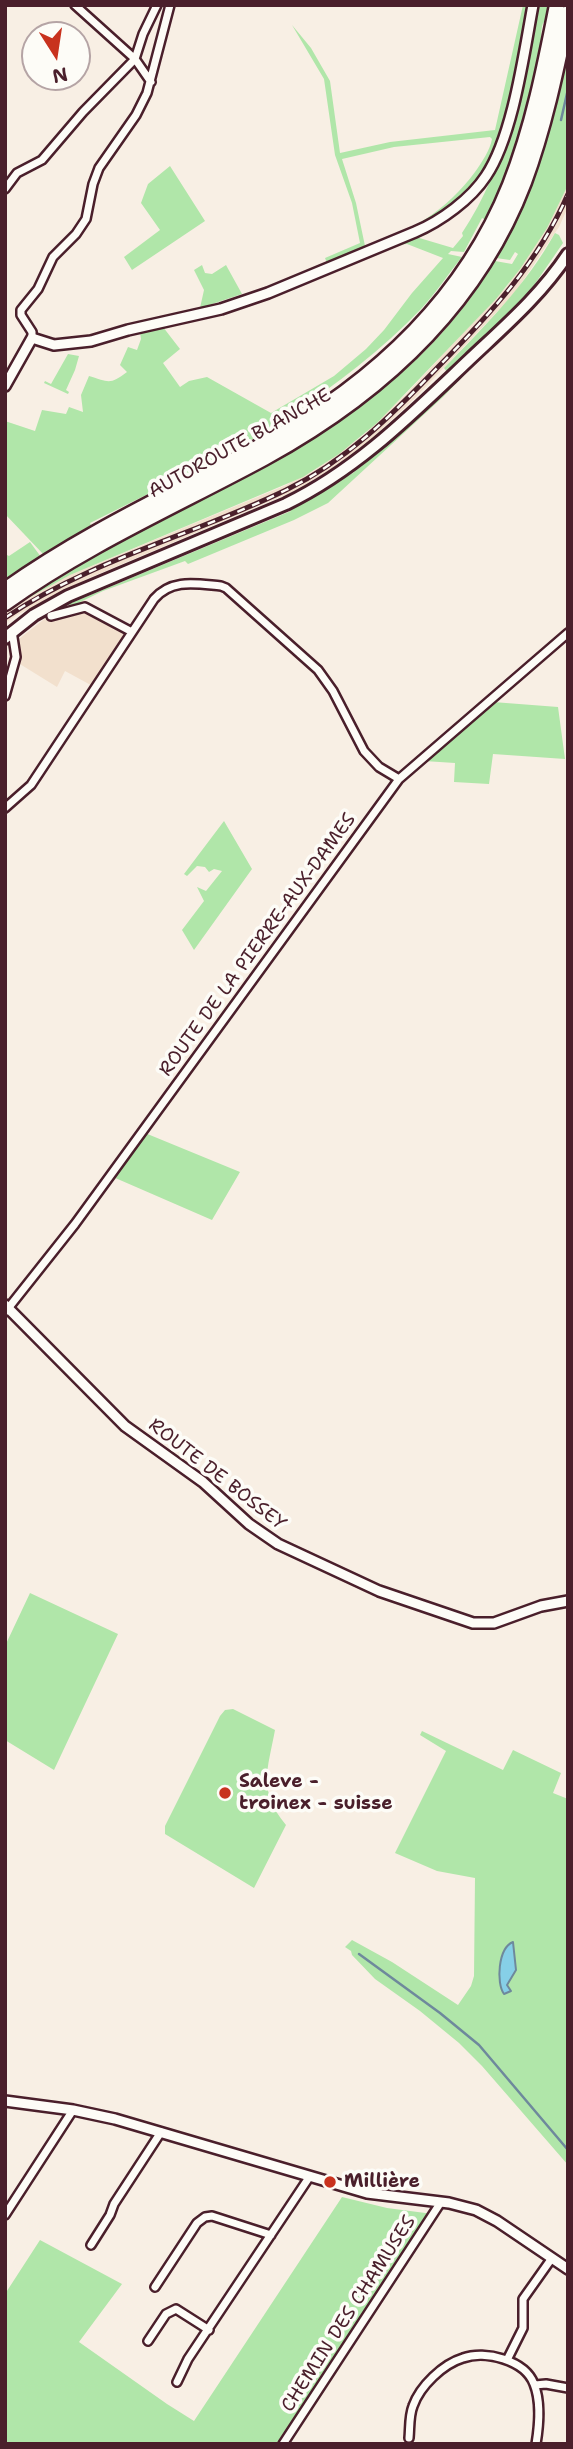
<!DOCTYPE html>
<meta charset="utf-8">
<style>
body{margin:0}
#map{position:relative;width:573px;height:2449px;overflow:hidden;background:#f8efe4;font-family:"Shantell Sans",sans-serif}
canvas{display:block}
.frame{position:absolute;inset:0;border:7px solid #4a1f2b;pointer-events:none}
.north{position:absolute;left:21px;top:21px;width:70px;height:70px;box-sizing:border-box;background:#fdfcf7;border:2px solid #b5a4a5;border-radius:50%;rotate:168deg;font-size:19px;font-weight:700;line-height:28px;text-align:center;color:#4a1f2b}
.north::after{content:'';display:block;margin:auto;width:24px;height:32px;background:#c8321e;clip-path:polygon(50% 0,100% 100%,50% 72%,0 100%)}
</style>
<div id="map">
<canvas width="573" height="2449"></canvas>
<div class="frame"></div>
<div class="north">N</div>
</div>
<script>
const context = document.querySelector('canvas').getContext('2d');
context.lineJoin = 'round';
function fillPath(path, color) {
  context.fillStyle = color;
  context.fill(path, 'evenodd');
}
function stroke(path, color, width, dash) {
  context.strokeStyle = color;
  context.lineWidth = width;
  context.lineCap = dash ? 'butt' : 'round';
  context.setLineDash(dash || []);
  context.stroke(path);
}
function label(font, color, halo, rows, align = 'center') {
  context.font = font + ' "Shantell Sans",sans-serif';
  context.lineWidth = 7;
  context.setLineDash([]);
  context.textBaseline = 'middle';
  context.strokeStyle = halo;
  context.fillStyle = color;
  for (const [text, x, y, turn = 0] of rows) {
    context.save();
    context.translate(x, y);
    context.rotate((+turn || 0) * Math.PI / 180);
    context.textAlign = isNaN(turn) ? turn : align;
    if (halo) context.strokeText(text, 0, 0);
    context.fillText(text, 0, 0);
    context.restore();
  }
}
const built = new Path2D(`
 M568,185V207L559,227L514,294L415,398L355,454L299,489L89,578L17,615L5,623V611L70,575L284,486L315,470L361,437L407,393L507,286L556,209Z
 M84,600L137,632L98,689L65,671L57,687L15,661V642L52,613Z`);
const green = new Path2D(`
 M523,5H530C519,59 511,135 479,179C465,197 440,215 420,225C389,242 358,249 327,263L325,258L360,243L352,203L335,155L324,79L292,25L311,48L330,81L340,153L390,142L495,130ZM490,137L492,139C490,150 482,162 475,172C447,210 410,233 365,246L356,203L342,159L394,147Z
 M538,5H550L547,20L543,23C540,32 542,40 541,49C528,108 511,165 486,220L482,218L464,252L451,251L448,254L462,257C448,274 436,293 421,309C382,350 336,384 290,416V419L240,446L242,447L90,523L91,525L44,555L5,514V421L35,431L42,410L66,414L69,407L83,412L81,395L89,376C109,382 110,385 127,372L120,365L128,347L137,350L141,339L140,332L163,327L180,349L163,363L180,387L189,381L207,377L271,413L334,376L366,349L384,330L412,293L443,258L407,244L393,245L416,237L453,248L463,236L462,233C507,166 522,83 538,5Z
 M568,53V185L547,228L520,269L496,299L377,423L339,454L303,477L70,575L5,611C27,596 48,579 71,566C87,556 106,549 123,540C267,463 407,408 495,261L512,264L518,254L515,252L510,260L496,258C533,194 553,125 568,53Z
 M170,166L205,221L132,270L124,257L160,230L141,203L148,184Z
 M555,233L559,235L563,243L526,297L447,372L444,368C485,326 526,285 555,233Z
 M202,265L205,273L212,274L226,265L242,294L200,308L204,290L194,270Z
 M495,343L443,397L328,503L294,520L188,564L185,561L103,591L70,607L69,604L291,511L290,509L353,473L393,439Z
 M68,354L79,356L75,370L66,390L69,392L68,394L44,383L45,381L51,384Z
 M30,542L41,557L5,581V554L9,556Z
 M493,702L558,707L565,759L493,754L489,784L454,782L455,763L424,761Z
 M224,821L252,869L194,950L182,930L204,901L197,887L206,891L222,871L214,869L209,872L205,867L197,866L187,876L184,874Z
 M145,1133L240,1172L212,1220L113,1177Z
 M30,1593L118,1634L54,1770L5,1740V1646Z
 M233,1709L275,1730C268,1769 257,1790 286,1825L254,1888L165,1834V1826L220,1716L225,1710Z
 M422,1731L503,1770L513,1750L561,1773L553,1793L568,1799V2165L482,2066L459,2043L420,2011L375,1979L352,1955L351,1951L345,1947L352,1940L392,1962L458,2005L471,1986L474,1976L475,1878L437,1871L395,1853L446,1751L420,1735Z
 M342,2197L387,2208L433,2214L280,2444H5V2294L40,2240L122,2284L79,2342L167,2404L194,2421Z`);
const water = new Path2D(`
 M513,1942L516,1970L507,1985L511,1991L504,1994C496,1983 498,1948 513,1942Z`);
const stream = new Path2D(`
 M561,120L568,89
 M359,1954L440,2013L479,2045L568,2150`);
const minor = new Path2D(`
 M75,5L135,59L151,82
 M5,189L17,173L42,160L83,112L135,59L143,34L157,5
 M32,338V332L21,315V310L38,289L53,257L76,234L86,219L93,184L99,168L136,115L147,93L170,5
 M51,616L85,607L132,632
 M5,696L16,657L12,631
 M5,808L31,785L154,599C172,578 197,584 221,586L226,588L318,670L333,691L364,751L379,767L399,779
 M6,1311L75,1224L399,779L568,633
 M5,2215L73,2110
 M91,2245L110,2215L114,2204L161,2132
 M155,2287L197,2223L205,2217L212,2216L271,2235
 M148,2341L166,2314L176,2309L209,2330
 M507,2360L523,2328V2299L552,2258
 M177,2382L188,2359L310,2176
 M535,2385L546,2384L568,2388
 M409,2438C410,2428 409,2416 413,2406C420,2386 443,2364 463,2358C485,2350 525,2360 534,2384C541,2401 539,2426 536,2444
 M283,2444L441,2202`);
const tertiary = new Path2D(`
 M5,386L32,338L54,345L91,341L128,330L221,309L268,293L415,232C441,221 471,199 486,176C513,136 524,53 533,5
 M5,1305L125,1426L203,1482L249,1524L278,1544L379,1591L473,1623H494L541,1606L568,1601
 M5,2101L73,2110L115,2119L367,2193L449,2203L476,2210L497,2221L568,2269`);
const primary = new Path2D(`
 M5,638L34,615L68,596L286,504C358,469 412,414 470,359C505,326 541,295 568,254`);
const motorway = new Path2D(`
 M5,590C85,533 173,493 259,447C369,387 463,303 510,185C533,127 545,66 557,5
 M5,603C86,545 177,505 264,458C379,395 476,308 524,182C544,128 556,71 568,13`);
const rail = new Path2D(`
 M5,618C90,560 194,535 286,490C346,461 392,415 438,367C490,314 538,263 568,194`);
const markers = [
 [225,1793,7,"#c8321e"],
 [330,2182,7,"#c8321e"]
];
const streetNames = [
 ["AUTOROUTE BLANCHE",240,444,-29],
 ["ROUTE DE LA PIERRE-AUX-DAMES",258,945,-54],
 ["ROUTE DE BOSSEY",217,1475,38],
 ["CHEMIN DES CHAMUSES",349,2314,-57]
];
const poiNames = [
 ["Saleve -",239,1782],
 ["troinex - suisse",239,1804],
 ["Millière",344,2182]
];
fillPath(built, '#f2e0cd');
fillPath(green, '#b0e6a9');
fillPath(water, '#86cfe7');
stroke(water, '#6e899c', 2);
stroke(stream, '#6e899c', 2.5);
stroke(minor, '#4a1f2b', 12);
stroke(tertiary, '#4a1f2b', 14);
stroke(primary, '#4a1f2b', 16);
stroke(motorway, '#4a1f2b', 19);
stroke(minor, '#fdfcf7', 7);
stroke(tertiary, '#fdfcf7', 9);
stroke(primary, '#fdfcf7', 10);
stroke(motorway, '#fdfcf7', 14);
stroke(rail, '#4a1f2b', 5);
stroke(rail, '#fdfcf7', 2.5, [8]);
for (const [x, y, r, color] of markers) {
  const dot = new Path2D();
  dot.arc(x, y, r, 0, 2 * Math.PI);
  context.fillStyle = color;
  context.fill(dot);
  stroke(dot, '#fdfcf7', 2.5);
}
label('19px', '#4a1f2b', '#fdfcf7', streetNames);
label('bold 19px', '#4a1f2b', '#fdfcf7', poiNames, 'left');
</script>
